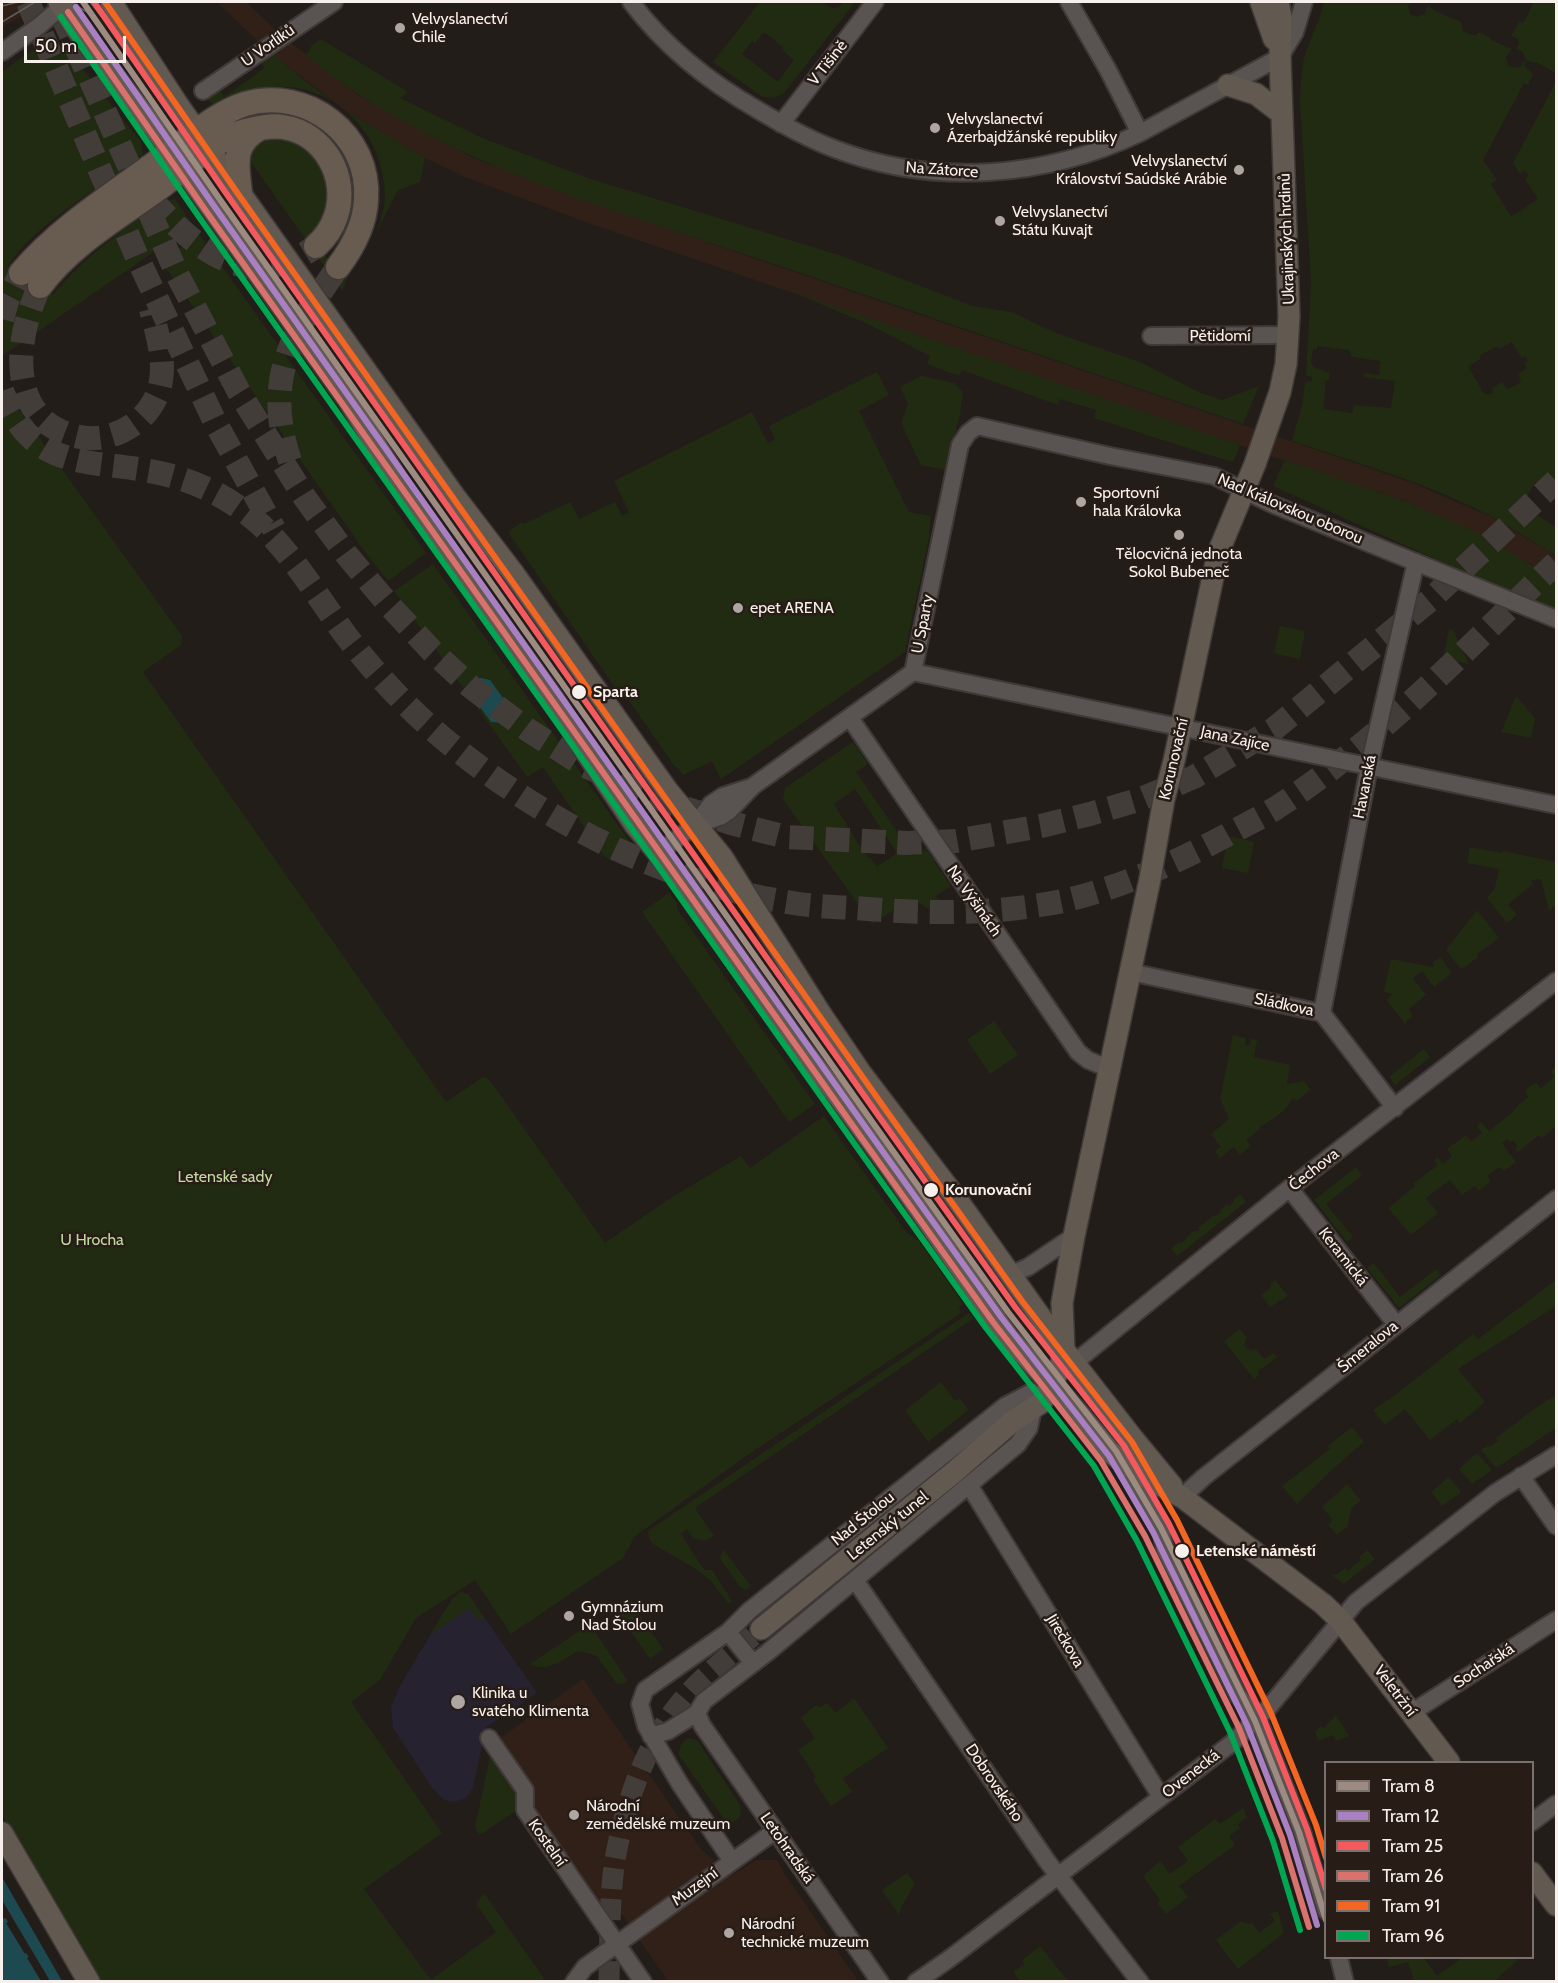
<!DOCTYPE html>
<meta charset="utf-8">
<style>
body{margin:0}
#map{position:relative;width:1558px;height:1983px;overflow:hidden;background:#231d1a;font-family:Cabin,sans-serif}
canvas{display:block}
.frame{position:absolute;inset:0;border:3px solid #f8f0ec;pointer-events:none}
.legend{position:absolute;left:1324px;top:1761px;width:210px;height:198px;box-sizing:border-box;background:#271c16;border:2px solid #7b716c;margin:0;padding:8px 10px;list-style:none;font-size:18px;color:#f8f0ec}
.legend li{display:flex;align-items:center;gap:12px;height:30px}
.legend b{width:30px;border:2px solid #7b716c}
.scale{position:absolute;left:24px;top:36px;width:102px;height:27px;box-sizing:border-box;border:3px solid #f8f0ec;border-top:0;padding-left:8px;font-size:18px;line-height:21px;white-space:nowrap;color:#f8f0ec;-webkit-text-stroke:4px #271c16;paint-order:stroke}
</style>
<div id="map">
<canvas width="1558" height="1983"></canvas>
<div class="frame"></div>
<ul class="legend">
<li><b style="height:8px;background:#9d8b81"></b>Tram 8</li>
<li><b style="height:8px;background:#a980c3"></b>Tram 12</li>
<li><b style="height:8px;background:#f4595e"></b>Tram 25</li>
<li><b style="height:8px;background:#d9716d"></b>Tram 26</li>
<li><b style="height:8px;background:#f26522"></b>Tram 91</li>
<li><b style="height:8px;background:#00a651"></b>Tram 96</li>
</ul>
<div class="scale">50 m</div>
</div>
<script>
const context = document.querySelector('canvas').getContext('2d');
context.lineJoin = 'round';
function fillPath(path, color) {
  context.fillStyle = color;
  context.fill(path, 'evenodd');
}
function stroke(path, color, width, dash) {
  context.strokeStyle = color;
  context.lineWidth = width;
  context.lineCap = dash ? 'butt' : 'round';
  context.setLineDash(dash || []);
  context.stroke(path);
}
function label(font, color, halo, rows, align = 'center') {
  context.font = font + ' Cabin,sans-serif';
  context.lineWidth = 5;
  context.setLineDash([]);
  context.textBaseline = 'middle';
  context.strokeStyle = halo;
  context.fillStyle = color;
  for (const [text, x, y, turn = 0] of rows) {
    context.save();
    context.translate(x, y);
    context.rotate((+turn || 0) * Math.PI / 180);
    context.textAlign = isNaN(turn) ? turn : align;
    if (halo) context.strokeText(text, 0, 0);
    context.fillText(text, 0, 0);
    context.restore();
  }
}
const built = new Path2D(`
 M2,2H41L42,5L2,27Z
 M217,2H246L280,34L357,94L473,158L598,205L1413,483L1493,518L1556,556V580L1484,536L1406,502L591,224L465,177L425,158L346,111L267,50Z
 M583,1679L700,1848L731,1876L756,1860H777L786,1876L858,1981H668L622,1914L608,1923L531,1810L496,1741Z`);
const medical = new Path2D(`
 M461,1592L468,1594L537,1693L486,1727L473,1788L466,1798L454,1802L444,1800L433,1789L397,1734L393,1727L391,1707L401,1684L452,1599Z`);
const green = new Path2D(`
 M760,2H821L834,9L835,7L838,8L843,2H855L784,93L774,98L763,97L713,62ZM764,32L783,47L782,50L794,60L778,82L742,54L752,41L755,43Z
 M1324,2H1412L1408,5L1410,14L1416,17L1425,14L1428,5L1435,11L1461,22L1463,31C1469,34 1474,38 1479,32L1491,38V40L1512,49L1506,57L1508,65L1514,68L1523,66L1522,64L1526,60L1523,52L1516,49L1519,44L1518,39L1511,36L1519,22L1523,23L1534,2H1556V73L1536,62L1534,63L1527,60L1524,66L1533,74L1528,85L1524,83L1483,160L1497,180L1491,184L1512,218L1511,216L1520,211L1522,212L1521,210L1523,208L1525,210V208L1533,202L1535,204L1534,202L1538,199L1525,179L1529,176L1525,170L1520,174L1513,163L1556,82V500L1543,491L1544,488L1535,482L1519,510L1528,515L1531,511L1556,527V556C1536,543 1515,530 1494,518C1431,484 1360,464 1292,441L1302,406L1305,382L1312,381V377L1306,375L1311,282L1300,102C1301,86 1301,70 1305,55C1311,36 1320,20 1324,2ZM1512,342L1521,358L1525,356L1528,361L1524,363L1527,368L1518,374L1521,381L1519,384L1507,389L1502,382L1493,387L1492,394H1484L1468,366L1481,359L1479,356L1497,346L1499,349ZM1317,346L1349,350L1352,357L1380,361L1379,375L1364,373L1363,377L1395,381L1391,408L1354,405L1352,413L1323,409L1326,380H1329L1330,373L1314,367L1311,362L1313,349H1317Z
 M321,39L408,92L400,98L482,138L591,179L839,255L973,306L1011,312L1056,333L1140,362L1201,393L1222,400L1259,386L1243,424C1083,370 923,314 762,260C605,207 438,163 306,56L312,45Z
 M62,43L141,142L143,155L139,156L140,160C97,189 36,223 8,266L53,295C83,257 124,230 163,201L175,199L193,225L2,356V72L31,51L39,49L50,51Z
 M272,53L304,80L346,111L425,158L420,182L398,190L377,231C381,219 385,207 385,195C382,105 291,57 216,107L206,97L219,88L224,97L265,68L259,60Z
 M266,137C283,139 302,141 314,154C317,157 319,162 321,166C335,192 330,217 308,237L327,258L349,274L342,291L251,162V154L249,150Z
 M196,199L333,393L431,547L201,219L196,211Z
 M199,234L426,553L388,581L360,545L161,261Z
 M790,291L1240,445L1233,462L1219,458L1094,418L1096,410L1060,399L1058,405L962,370L959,376L927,364L930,356L868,324Z
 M877,372L889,395L859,411L909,512L931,516L929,538L905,652L721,779L712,761L683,775L677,767H675L624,693L620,695L508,532L522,522L524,524L570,502L579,519L615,502L622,516L629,512L614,481L752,412L768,443L775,439L769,426Z
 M921,376L954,383L963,392L960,414L947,470L921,465L901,423L908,403L900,387Z
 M2,386L182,636L181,645L143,672L446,1102L483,1077L489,1079L605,1243L669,1199L741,1156L750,1168L824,1116L906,1232L919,1241L963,1304L959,1307L961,1313L749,1454L635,1536L623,1558L511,1634L475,1580L416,1618L380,1680L351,1702L442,1833L364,1889L431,1980L496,1932L476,1904L484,1893L543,1977V1981H98L2,1815Z
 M1285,460L1406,502L1454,522L1484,536L1556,580V613L1273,486Z
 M433,564L629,841V848L625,851L629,856C619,861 614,862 604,856L543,767L527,777L394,591Z
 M1280,626L1305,631L1300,659L1274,653Z
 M1449,629L1453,630L1469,664L1443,659Z
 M1516,696L1535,718L1531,738L1501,732Z
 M853,742L868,764L856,772L914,856L926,849L951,886L936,896L945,910L939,914L911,899L872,924L783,799L785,788ZM855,789L897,853L877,867L870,857L868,858L862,846L860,847L834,804Z
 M1228,836L1254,842L1248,873L1222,868Z
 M1470,847L1502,853L1503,851L1556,862V905L1549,911L1541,879L1531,880L1533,884L1508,904L1517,915L1507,923L1487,898L1495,888L1499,869L1467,863Z
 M669,893L677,903V909L815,1104L789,1122L642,912Z
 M1477,910L1499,938L1477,954L1478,957L1464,968H1460L1446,950Z
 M1440,957L1452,973L1434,987L1422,971L1413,978L1426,995L1409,1009L1413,1016L1406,1021V1025L1386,1000L1393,994L1384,992L1391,959L1433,967V962Z
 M994,1021L1018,1055L990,1074L967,1040Z
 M1233,1035L1246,1038L1245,1045L1249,1046L1251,1039L1257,1040L1254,1057L1290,1065L1287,1084L1304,1081L1310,1090L1298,1100L1292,1099C1287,1111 1271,1121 1260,1126L1259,1130L1246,1140L1251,1146L1240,1155L1234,1147L1220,1158L1215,1151L1221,1147L1211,1134L1229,1119L1220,1099Z
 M1424,1049L1430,1057L1395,1085L1389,1077Z
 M1556,1065V1126L1542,1138L1539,1135L1518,1152L1515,1149L1518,1147L1513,1140L1510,1142L1507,1139L1502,1143L1516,1162L1504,1171L1500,1167L1487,1176L1491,1181L1479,1191L1475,1186L1462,1195L1450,1180L1426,1198L1438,1213L1411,1235L1388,1208L1415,1186L1414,1183L1438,1165L1434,1160L1438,1157L1443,1164L1452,1156L1447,1149L1466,1135L1471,1141L1482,1133L1477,1126L1481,1122L1489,1131L1513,1112V1110L1528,1097L1525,1092L1530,1086L1536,1083L1541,1088L1554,1077L1551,1072Z
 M834,1116L841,1118L924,1231L908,1220Z
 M1356,1167L1362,1175L1326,1204L1353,1237L1347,1242L1314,1200Z
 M1240,1194L1246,1202L1177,1256L1171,1248L1179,1242L1182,1243L1192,1232L1199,1230V1227L1214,1215L1216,1216L1221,1212L1220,1210L1227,1204L1229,1206L1234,1202L1233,1200Z
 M1374,1263L1400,1297L1436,1269L1441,1275L1399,1308L1367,1268Z
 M1275,1280L1288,1296L1270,1307L1261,1295L1271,1287L1270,1284Z
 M1556,1280V1306L1458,1369L1485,1402L1460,1423L1457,1419L1430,1440L1405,1409L1385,1425L1373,1410L1395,1395L1473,1334L1478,1339Z
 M969,1313L974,1318L695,1508L714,1536L705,1541L693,1538L687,1529L681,1534L704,1570H712L732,1601L729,1604L710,1580L696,1569L653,1544L649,1539L648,1531Z
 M1240,1329L1247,1338L1244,1345L1248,1349L1253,1350L1255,1348L1264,1359L1274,1353L1277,1357L1257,1372L1259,1375L1254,1379L1224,1341Z
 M941,1382L955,1401L960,1398L968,1410L928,1442L905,1410Z
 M1556,1395V1428L1496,1468L1481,1450L1488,1445L1490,1447L1498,1441L1496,1438L1534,1409Z
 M1352,1427L1364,1442L1334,1468L1297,1504L1282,1486L1330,1449L1328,1446Z
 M1477,1453L1492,1470L1472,1484L1459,1469Z
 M1449,1477L1460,1490V1493L1442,1506L1431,1492Z
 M1347,1484L1361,1500L1351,1509L1348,1526L1337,1535L1328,1525L1333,1520L1322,1507Z
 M723,1549L751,1586L746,1590L740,1587L720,1558Z
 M1368,1550L1375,1559L1344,1584L1332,1575H1337L1345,1568L1348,1571L1361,1560L1359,1557Z
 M461,1592L468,1594L484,1617L479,1621L469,1608L430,1635L452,1599Z
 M631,1603L663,1649L650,1659L618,1613Z
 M590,1624L627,1680L626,1683L617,1684L596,1655L578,1651C562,1660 548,1673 530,1664Z
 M854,1698L888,1748L843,1778L852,1792L831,1806L813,1779L816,1777L798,1750L815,1738L801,1718L816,1705L819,1708L827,1703L836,1713Z
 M1336,1715L1349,1736L1336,1741L1333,1735L1318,1741L1315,1733L1320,1726L1324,1728Z
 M688,1738L697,1740L740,1805L741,1811L740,1817L733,1822L724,1819L679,1755C679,1747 681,1743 688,1738Z
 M492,1747L520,1789L518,1809L483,1833L479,1834L475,1827Z
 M1243,1808L1247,1817L1238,1824L1240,1828L1229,1836L1235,1845L1179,1886L1188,1897L1166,1914L1157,1903L1160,1900L1143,1876L1160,1861L1170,1874L1188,1861L1178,1847L1215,1819L1220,1824Z
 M907,1873L915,1884L901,1907L899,1915L882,1890Z
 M1278,1911L1284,1933L1238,1969L1216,1940L1241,1921L1248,1924L1252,1923L1259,1933L1275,1921L1270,1914Z
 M1040,1946L1068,1981H1020L1013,1972L1024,1964L1022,1960Z
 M1387,1958H1424L1437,1976L1462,1958H1520L1493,1982L1414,1981L1408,1962L1389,1967Z`);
const water = new Path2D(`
 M481,678L490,680L510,708V718L504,723L491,722L469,692L468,687L472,681Z
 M2,1877L62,1981H2Z`);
const pier = new Path2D(`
 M2,1900L12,1917L50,1981H41L27,1958L29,1957L26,1953L25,1954L6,1923L8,1922L6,1918L4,1919L2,1915Z`);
const majorTunnel = new Path2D(`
 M609,1982C610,1942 609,1892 616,1854C626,1802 644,1749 677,1707C700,1677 732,1654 761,1629`);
const highwayTunnel = new Path2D(`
 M28,2L137,257L215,422L274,529
 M61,13L178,276L239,392L305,498L346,554L389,605L432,651L471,687L528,730L585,766L672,804L731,823L786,837L906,843L956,841L1041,826L1090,814L1138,800L1194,777L1274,729L1430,600L1556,481
 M151,199C196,250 250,295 316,246
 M40,286C15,336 5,419 75,436C94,441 115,437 131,426C145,417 156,402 160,386C166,360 157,334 151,309
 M2,319L8,298L21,273
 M2,391C34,476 93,457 164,474C200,482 235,501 262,526C295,558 320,600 347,637C377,676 412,713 450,744C548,824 667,884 793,903C818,907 843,907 868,909C932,914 999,914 1063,901C1120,888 1175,863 1227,835C1243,826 1260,818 1276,808C1381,740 1466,649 1556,563
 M290,461C262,378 293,332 338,267`);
const minor = new Path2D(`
 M631,2C665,47 709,82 758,110C783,125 808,139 835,149C934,187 1045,178 1140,133L1280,57L1295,32L1304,2
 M1069,2L1108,70L1140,133
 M2,52L39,26L67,2
 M203,91L334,2
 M781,124L875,2
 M1151,336L1289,335
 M913,672L1556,805
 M850,718L1078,1052L1088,1060L1110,1069
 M695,825L720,817L729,811L753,786L913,672L960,445L968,433L977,426L1110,456L1214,476L1272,504L1556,619
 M658,853L695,825L711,804L723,796L751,787
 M1130,972L1322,1013L1395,1108
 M1322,1013L1369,767L1416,562
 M1290,1189L1396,1324
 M1010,1275L1028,1267L1074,1236
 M1074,1363L1281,1195L1556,981
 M1126,1466L1161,1528L1165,1550L1238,1695L1258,1719L1302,1831L1326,1911
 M1521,1476L1556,1526
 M969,1485L1161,1797
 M1182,1497L1204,1477L1556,1199
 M855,1580L1047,1861L1140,1982
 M728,1632L753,1663
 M697,1713L702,1725L880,1982
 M1411,1713L1556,1620
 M651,1736L668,1731L697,1713L704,1701L768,1652L1018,1444L1029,1428L1033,1409
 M489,1738L525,1790V1810L643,1982
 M1532,1822L1556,1804
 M732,1861L680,1784L646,1726L640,1704L645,1690L728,1632L749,1611L1005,1406L1032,1392
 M1339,1958L1345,1982
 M574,1982L585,1967L775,1831
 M916,1982L949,1959L1232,1743L1269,1707L1356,1602L1495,1493L1556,1455`);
const major = new Path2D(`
 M59,2L76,28L153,126L348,399L408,498L554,700L586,752L635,825L684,884L799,1046L839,1097L887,1162L1008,1337L1078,1413L1110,1452L1138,1473L1182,1497L1323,1604L1340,1620L1449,1762
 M111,2L178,105L455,497L514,574L667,790L722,857L820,1013L860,1072L953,1194L1064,1350L1134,1440L1172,1486
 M1261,2L1274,39
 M1228,85L1256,94L1282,114
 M761,1629L953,1473L1013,1421L1041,1403L1060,1368L1064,1350L1062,1303L1074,1236L1150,879L1164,799L1174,761L1218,553L1255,464L1280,392L1286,364L1289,316L1280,57L1281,17L1278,2
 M2,1833L89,1982
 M1532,1873L1556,1905`);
const highway = new Path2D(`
 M240,193C237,166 231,143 260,128
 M21,273C61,226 115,193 165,156C190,138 214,114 245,104C307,86 371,135 366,200C365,225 353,247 338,267
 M40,286C72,243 120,217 163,185C189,165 213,139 246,131C258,128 271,125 283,127C324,133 349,177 336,216C332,228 325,238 316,246`);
const tram = new Path2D(`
 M70,2L87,12L101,28
 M90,2L101,16
 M2,6L18,2
 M2,22L35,2`);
const tram1 = new Path2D(`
 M83,2L221,201L873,1123L1008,1312L1116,1451L1161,1528L1255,1721L1299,1832L1326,1920`);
const tram2 = new Path2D(`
 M76,7L214,206L866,1128L1001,1317L1109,1456L1153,1532L1247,1725L1290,1835L1317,1925`);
const tram3 = new Path2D(`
 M94,2L228,196L880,1118L1015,1307L1124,1446L1169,1524L1263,1717L1307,1829L1326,1889`);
const tram4 = new Path2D(`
 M68,12L206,211L858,1133L993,1322L1101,1461L1145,1536L1239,1728L1282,1838L1309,1927`);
const tram5 = new Path2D(`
 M105,2L236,191L888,1113L1022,1301L1132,1442L1177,1520L1271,1713L1316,1825L1326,1858`);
const tram6 = new Path2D(`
 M61,17L199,217L851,1139L986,1328L1094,1466L1137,1541L1230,1732L1273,1841L1300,1930`);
const markers = [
 [400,28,6,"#ada6a2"],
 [935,128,6,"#ada6a2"],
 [1239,170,6,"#ada6a2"],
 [1000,221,6,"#ada6a2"],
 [1081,502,6,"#ada6a2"],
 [1179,535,6,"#ada6a2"],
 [738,608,6,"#ada6a2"],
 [579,692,8,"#f8f0ec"],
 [931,1190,8,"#f8f0ec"],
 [1182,1551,8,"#f8f0ec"],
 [569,1616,6,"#ada6a2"],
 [458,1702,8,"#ada6a2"],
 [574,1815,6,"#ada6a2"],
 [729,1933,6,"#ada6a2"]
];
const poiNames = [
 ["Velvyslanectví",412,19],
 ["Chile",412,37],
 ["Velvyslanectví",947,119],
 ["Ázerbajdžánské republiky",947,137],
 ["Velvyslanectví",1227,161,"right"],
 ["Království Saúdské Arábie",1227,179,"right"],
 ["Velvyslanectví",1012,212],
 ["Státu Kuvajt",1012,230],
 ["Sportovní",1093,493],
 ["hala Královka",1093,511],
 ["Tělocvičná jednota",1179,554,"center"],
 ["Sokol Bubeneč",1179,572,"center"],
 ["epet ARENA",750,608],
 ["Gymnázium",581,1607],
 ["Nad Štolou",581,1625],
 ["Klinika u",472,1693],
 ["svatého Klimenta",472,1711],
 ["Národní",586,1806],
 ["zemědělské muzeum",586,1824],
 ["Národní",741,1924],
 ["technické muzeum",741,1942]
];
const streetNames = [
 ["U Vorlíků",268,46,-35],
 ["V Tišině",828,63,-52],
 ["Na Zátorce",942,170,4],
 ["Ukrajinských hrdinů",1287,239,-92],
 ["Pětidomí",1220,336],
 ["Nad Královskou oborou",1290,509,23],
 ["U Sparty",923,624,-79],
 ["Jana Zajíce",1235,739,12],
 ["Korunovační",1174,759,-77],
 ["Havanská",1365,787,-79],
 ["Na Výšinách",974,901,55],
 ["Sládkova",1284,1005,12],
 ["Čechova",1314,1170,-38],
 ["Keramická",1343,1257,52],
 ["Šmeralova",1368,1347,-39],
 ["Nad Štolou",863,1519,-39],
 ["Letenský tunel",888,1526,-39],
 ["Jirečkova",1065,1641,59],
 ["Sochařská",1484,1666,-33],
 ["Veletržní",1395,1691,53],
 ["Ovenecká",1191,1774,-38],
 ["Dobrovského",994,1783,56],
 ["Kostelní",547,1843,55],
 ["Letohradská",787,1848,55],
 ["Muzejní",695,1887,-36]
];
const stopNames = [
 ["Sparta",593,692],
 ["Korunovační",945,1190],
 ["Letenské náměstí",1196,1551]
];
const parkNames = [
 ["Letenské sady",225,1177],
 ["U Hrocha",92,1240]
];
fillPath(built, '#302018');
fillPath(medical, '#262230');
fillPath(green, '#212b12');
fillPath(water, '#1c4a50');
fillPath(pier, '#231d1a');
stroke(majorTunnel, '#433d3a', 21, [21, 10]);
stroke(highwayTunnel, '#433d3a', 24, [24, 12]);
stroke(minor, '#3f3938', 20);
stroke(major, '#3f3938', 24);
stroke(highway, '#3f3938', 27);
stroke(minor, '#595451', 16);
stroke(major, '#625951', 21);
stroke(highway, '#685c51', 24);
stroke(tram, '#605c59', 1.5);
stroke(tram1, '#9d8b81', 6);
stroke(tram2, '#a980c3', 6);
stroke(tram3, '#f4595e', 6);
stroke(tram4, '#d9716d', 6);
stroke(tram5, '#f26522', 6);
stroke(tram6, '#00a651', 6);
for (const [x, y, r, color] of markers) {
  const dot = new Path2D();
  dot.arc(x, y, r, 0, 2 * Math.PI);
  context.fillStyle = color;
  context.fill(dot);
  stroke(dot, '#271c16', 2);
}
label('16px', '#f8f0ec', '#271c16', poiNames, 'left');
label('16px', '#f8f0ec', '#271c16', streetNames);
label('bold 16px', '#f8f0ec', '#271c16', stopNames, 'left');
label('16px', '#c0dca0', '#271c16', parkNames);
</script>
